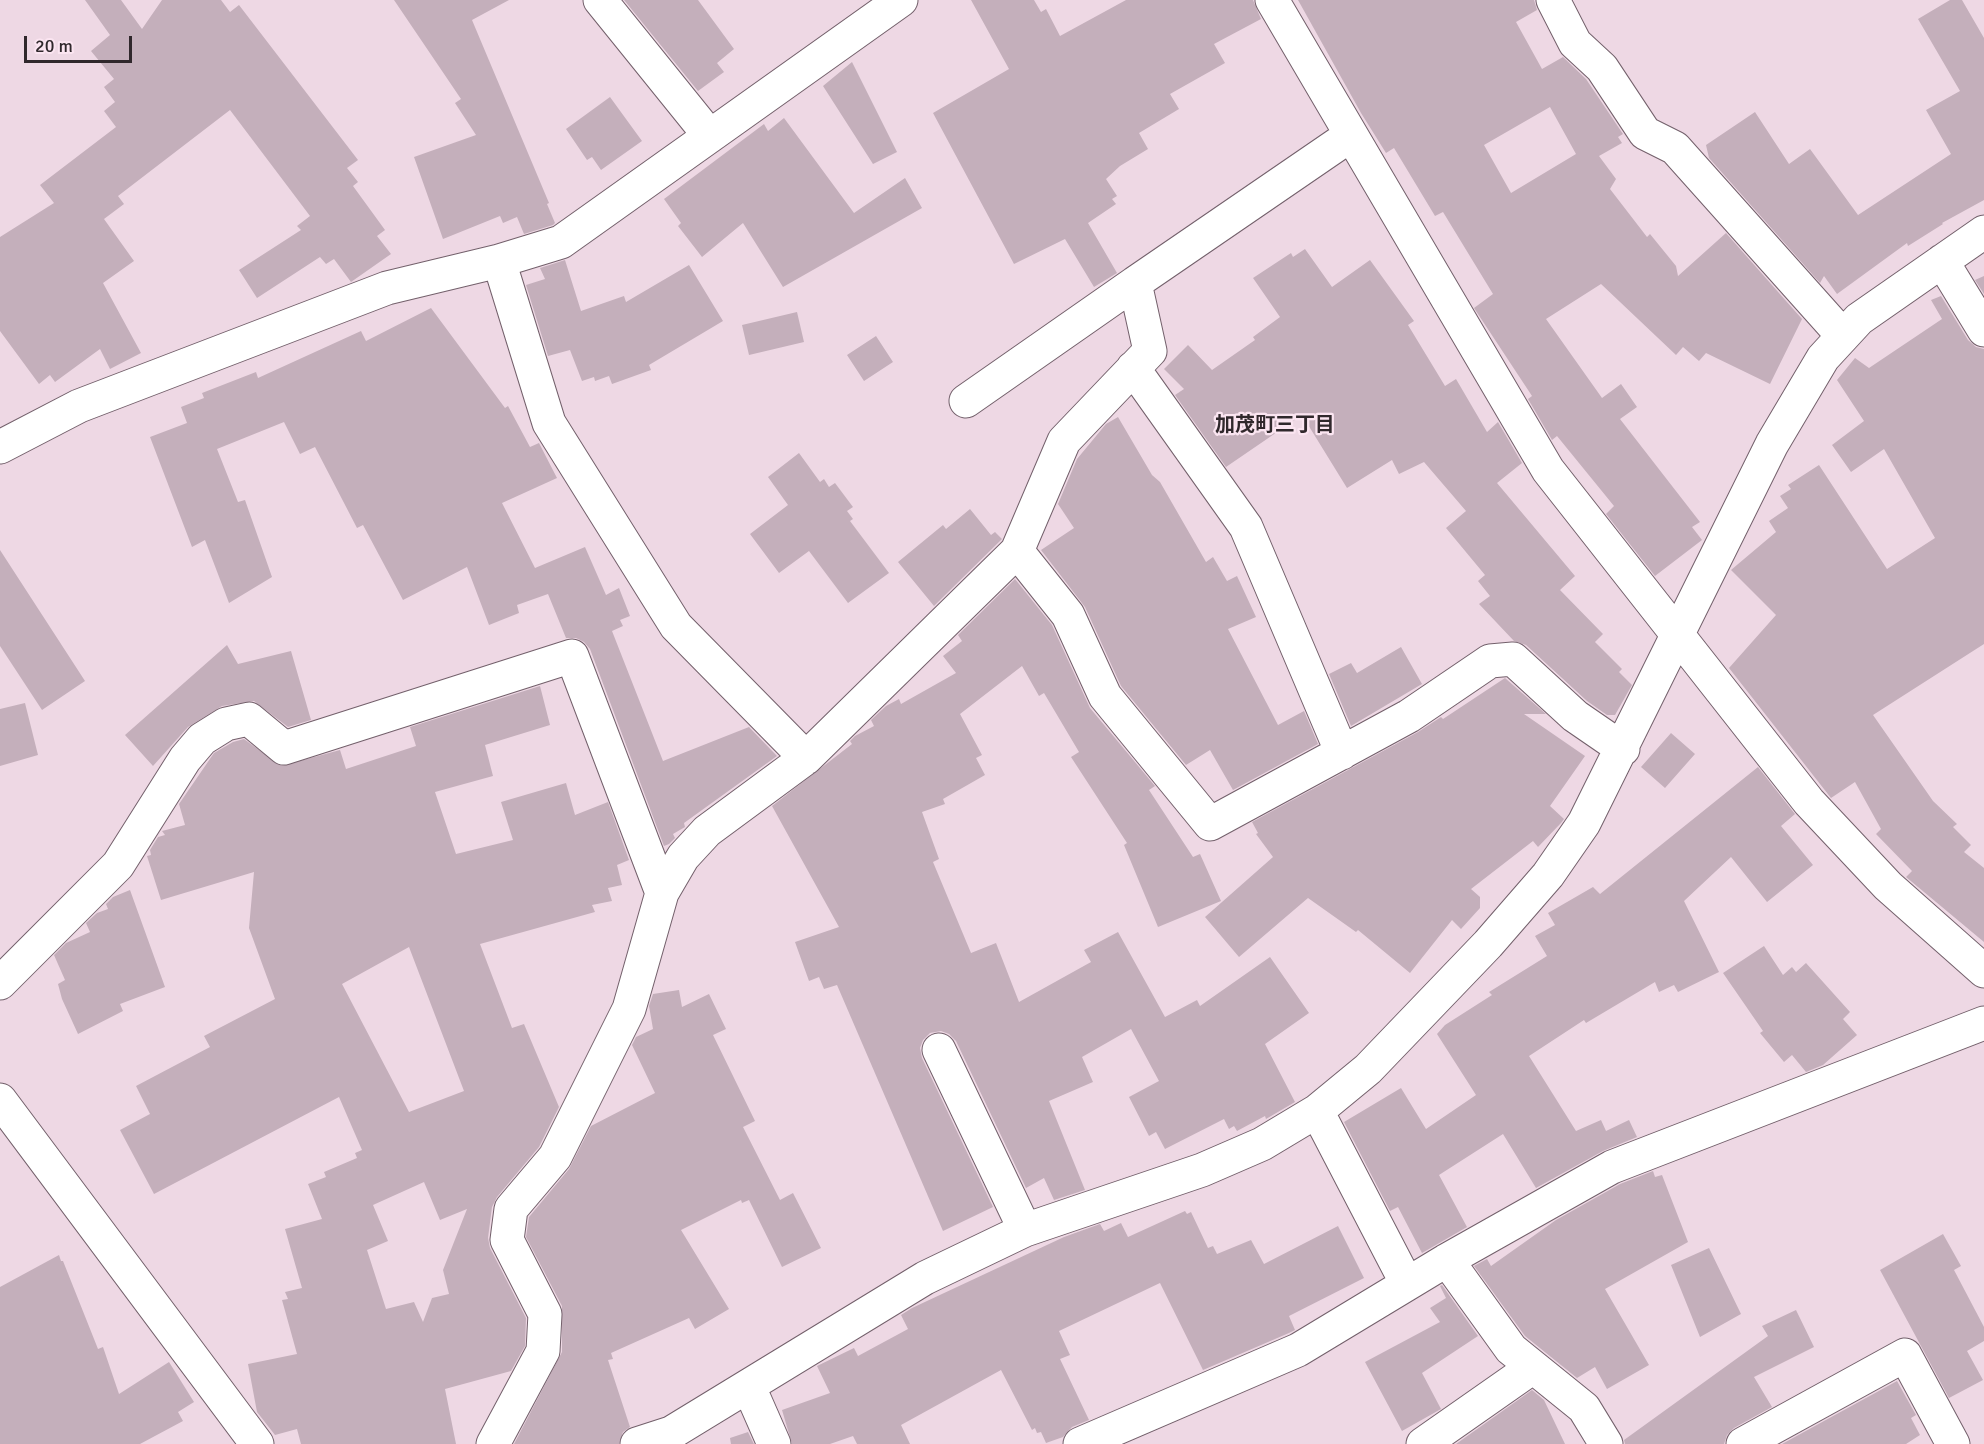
<!DOCTYPE html>
<meta charset="utf-8">
<style>
body{margin:0}
#map{position:relative;width:1984px;height:1444px;overflow:hidden;background:#eed8e4;font-family:Signika,sans-serif}
canvas{display:block}
.scale{position:absolute;left:24px;top:36px;width:108px;height:27px;box-sizing:border-box;border:3px solid #30282c;border-top:0;padding-left:8px;font-size:18px;line-height:21px;white-space:nowrap;color:#30282c;-webkit-text-stroke:4px #fbe5f1;paint-order:stroke}
</style>
<div id="map">
<canvas width="1984" height="1444"></canvas>
<div class="scale">20 m</div>
</div>
<script>
const context = document.querySelector('canvas').getContext('2d');
context.lineJoin = 'round';
function fillPath(path, color) {
  context.fillStyle = color;
  context.fill(path, 'evenodd');
}
function stroke(path, color, width, dash) {
  context.strokeStyle = color;
  context.lineWidth = width;
  context.lineCap = dash ? 'butt' : 'round';
  context.setLineDash(dash || []);
  context.stroke(path);
}
function label(font, color, halo, rows, align = 'center') {
  context.font = font + ' Signika,"Noto Sans JP",sans-serif';
  context.lineWidth = 4.5;
  context.setLineDash([]);
  context.textBaseline = 'middle';
  context.strokeStyle = halo;
  context.fillStyle = color;
  for (const [text, x, y, turn = 0] of rows) {
    context.save();
    context.translate(x, y);
    context.rotate((+turn || 0) * Math.PI / 180);
    context.textAlign = isNaN(turn) ? turn : align;
    if (halo) context.strokeText(text, 0, 0);
    context.fillText(text, 0, 0);
    context.restore();
  }
}
const building = new Path2D(`
 M85,0H121L142,29L162,0H221L230,12L239,5L358,160L347,168L358,182L353,186L385,230L377,236L391,254L351,282L334,259L326,264L320,257L257,298L239,270L301,230L297,226L310,216L230,110L118,196L124,204L104,219L134,261L103,283L141,353L110,369L100,349L55,382L50,375L39,384L0,331V237L54,203L40,185L116,127L104,111L115,102L104,87L114,79L91,51L110,35Z
 M394,0H509L472,20L549,203L547,204L555,223L553,225L524,234L517,217L503,223L500,216L443,239L414,157L476,135L455,103L461,99Z
 M624,0H698L734,49L717,63L724,72L698,91Z
 M971,0H1034L1041,12L1046,9L1060,36L1126,0H1253L1261,19L1214,44L1225,63L1170,94L1179,109L1139,133L1148,149L1120,166L1106,179L1117,196L1112,199L1116,204L1088,223L1117,273L1094,287L1065,239L1014,264L933,113L1009,69Z
 M1298,0H1534L1537,10L1516,22L1542,69L1563,57L1586,79L1623,134L1618,137L1622,143L1599,156L1616,179L1610,189L1647,237L1650,234L1676,266L1678,276L1726,233L1802,319L1770,384L1706,353L1699,361L1683,347L1676,355L1601,284L1546,319L1602,398L1621,384L1637,407L1620,419L1700,522L1692,527L1702,540L1655,576L1606,514L1614,506L1557,436L1552,440L1528,399L1532,396L1474,308L1493,294L1443,212L1435,216L1394,148L1386,153L1361,113ZM1550,107L1576,154L1511,193L1484,145Z
 M1950,0H1962L1984,38V200L1942,223L1943,224L1908,246L1907,243L1837,294L1824,276L1820,283L1709,158L1706,145L1755,112L1789,164L1810,149L1858,215L1951,154L1926,110L1960,91L1918,19Z
 M852,62L897,152L873,164L823,86Z
 M610,97L642,141L601,170L592,157L587,160L566,129Z
 M784,118L854,213L905,178L922,208L783,287L743,223L702,257L678,226L681,223L664,199L764,124L768,131Z
 M1305,249L1332,287L1370,260L1414,321L1408,325L1445,386L1456,379L1487,432L1498,422L1522,463L1497,483L1575,576L1560,590L1603,634L1595,642L1622,669L1619,672L1632,685L1615,715H1607L1587,701L1526,645L1514,641L1479,604L1490,596L1478,581L1485,575L1446,528L1466,511L1424,462L1399,474L1392,460L1347,488L1302,415L1226,467L1175,395L1184,389L1164,369L1188,345L1212,370L1255,340L1253,337L1280,317L1253,278L1291,253L1293,257Z
 M565,260L581,311L624,296L626,302L689,265L723,321L649,365L651,370L612,384L609,376L595,381L594,377L582,381L570,350L548,356L526,285L545,279L540,268Z
 M1984,276V294L1975,280Z
 M1941,296L1968,340L1976,347L1984,349V644L1873,715L1933,801L1957,824L1953,827L1971,845L1964,852L1984,868V942L1906,877L1912,871L1876,834L1881,829L1855,782L1831,798L1729,668L1776,615L1731,570L1776,532L1769,521L1788,508L1780,496L1791,489L1788,485L1819,465L1887,569L1935,538L1884,449L1851,472L1832,445L1864,421L1837,380L1855,358L1869,368L1942,319L1931,300Z
 M431,308L505,408L508,406L530,447L539,443L557,478L502,503L535,568L585,547L606,595L619,588L630,616L620,620L623,626L612,631L663,761L749,727L777,756L684,823L685,827L673,834L675,838L669,844L664,846L590,649L584,642L576,638H566L548,594L517,605L519,613L489,625L467,567L403,600L363,525L357,528L315,447L300,454L284,422L217,449L238,502L245,500L272,577L229,603L205,540L192,547L150,437L187,423L181,407L204,398L202,393L256,372L258,378L361,331L366,341Z
 M797,312L804,342L749,355L742,325Z
 M876,336L893,362L864,381L847,355Z
 M1118,417L1152,475L1160,482L1206,562L1213,557L1227,581L1237,576L1256,617L1228,629L1278,725L1304,711L1318,744L1233,790L1210,750L1186,765L1121,686L1085,607L1041,550L1074,528L1058,504L1077,459L1106,424Z
 M799,453L820,482L824,479L829,487L835,483L853,507L847,511L853,519L850,521L889,573L848,603L809,551L779,573L750,534L788,505L768,477Z
 M970,509L991,535L995,532L1002,539L934,606L898,562L943,525L946,529Z
 M0,550L85,681L42,710L0,646Z
 M1015,579L1052,625L1090,708L1155,786L1149,790L1193,857L1200,854L1221,901L1158,927L1124,845L1127,843L1071,757L1079,752L1044,693L1039,696L1022,666L960,714L982,755L976,758L985,775L943,799L945,804L922,812L939,859L933,862L971,953L996,943L1019,1002L1091,962L1084,950L1118,932L1165,1017L1197,1000L1200,1006L1270,957L1309,1013L1265,1044L1295,1102L1266,1119L1265,1116L1237,1131L1234,1126L1229,1129L1224,1119L1165,1149L1156,1132L1149,1136L1129,1097L1159,1081L1131,1029L1082,1057L1093,1082L1049,1101L1085,1190L1054,1200L1044,1178L1026,1188L956,1041L949,1034L941,1031L930,1033L923,1040L920,1048L922,1058L993,1207L943,1231L837,985L824,989L819,977L809,981L795,942L839,927L772,806L852,744L850,741L855,736L874,726L871,720L886,706L899,699L901,704L956,673L943,656L962,641L958,635Z
 M227,645L238,664L291,651L311,720L288,727L254,701L222,706L188,727L153,766L125,735Z
 M1401,647L1422,684L1351,726L1329,674L1351,663L1357,673Z
 M1505,678L1546,714H1524L1585,756L1550,806L1564,819L1561,823L1538,847L1533,841L1471,889L1480,897V908L1461,929L1452,920L1410,973L1358,930L1356,932L1308,898L1239,957L1205,917L1273,857L1256,834L1258,833L1252,822L1418,732L1441,717L1443,719Z
 M540,686L550,725L485,745L493,776L435,792L456,854L513,840L501,802L566,783L575,815L608,802L629,860L617,865L622,885L608,888L612,901L592,905L595,912L480,944L512,1028L524,1024L559,1107L539,1147L497,1197L492,1207L488,1238L490,1248L526,1318L525,1346L511,1371L445,1389L456,1444H301L297,1429L275,1435L257,1412L248,1364L297,1354L282,1300L288,1299L285,1292L302,1288L285,1229L322,1219L308,1184L326,1177L324,1172L357,1158L355,1153L362,1150L339,1097L154,1194L120,1130L150,1114L136,1086L210,1047L204,1036L275,999L249,928L254,872L161,900L147,856L151,855L150,850L158,837L165,835L162,831L185,825L179,804L214,753L233,742L244,739L281,766L340,750L346,769L416,746L410,727ZM409,947L464,1091L409,1112L342,984ZM424,1182L440,1220L467,1209L443,1270L449,1294L432,1298L423,1322L414,1302L386,1309L367,1250L388,1241L373,1205Z
 M25,703L38,755L0,766V709Z
 M1671,733L1695,754L1665,788L1641,767Z
 M1758,767L1795,814L1781,826L1813,865L1767,902L1731,857L1684,901L1719,972L1678,992L1674,985L1659,992L1655,982L1586,1023L1584,1020L1529,1056L1576,1131L1601,1120L1606,1131L1629,1120L1637,1137L1603,1151L1536,1188L1503,1134L1439,1175L1467,1227L1422,1253L1398,1207L1390,1211L1344,1122L1401,1088L1426,1129L1476,1095L1437,1034L1445,1025L1492,995L1489,992L1547,956L1535,936L1555,925L1548,913L1593,887L1600,894Z
 M130,890L165,987L120,1004L123,1011L78,1034L62,999L58,984L65,980L54,955L66,943L90,932L86,923L97,913L108,909L106,904L113,897Z
 M1764,946L1783,975L1792,967L1796,972L1806,963L1850,1012L1843,1019L1857,1035L1823,1065L1806,1072L1792,1055L1784,1062L1760,1033L1763,1031L1723,973Z
 M679,990L682,1007L709,994L726,1029L713,1035L755,1121L743,1127L780,1200L793,1193L821,1248L782,1267L749,1200L742,1203L741,1200L681,1230L729,1309L695,1329L689,1318L611,1353L613,1359L608,1360L630,1427L623,1432L619,1444H514L562,1352V1306L526,1237L529,1217L569,1169L591,1126L655,1093L632,1045L636,1037L653,1029L649,1006L653,994Z
 M1653,1171L1655,1177L1662,1175L1688,1242L1605,1289L1649,1365L1607,1389L1595,1367L1577,1378L1525,1336L1474,1266L1487,1259L1491,1266L1556,1220L1620,1184Z
 M1185,1211L1187,1214L1191,1212L1208,1248L1213,1246L1217,1254L1251,1240L1264,1264L1338,1226L1364,1278L1289,1316L1295,1330L1289,1333L1203,1370L1160,1283L1059,1331L1070,1355L1060,1359L1089,1420L1072,1427L1063,1437L1046,1443L1041,1432L1037,1433L1035,1428L1032,1430L1001,1370L901,1425L910,1444H857L853,1436L830,1444H792L782,1410L830,1393L817,1366L854,1348L858,1356L908,1329L901,1315L912,1308L1064,1237L1100,1224L1104,1231L1121,1223L1128,1237Z
 M1943,1234L1961,1266L1954,1270L1984,1327V1341L1967,1351L1983,1380L1949,1398L1880,1270Z
 M1709,1248L1741,1314L1700,1337L1671,1265Z
 M59,1255L61,1261H63L98,1349L103,1347L119,1394L169,1362L194,1402L178,1412L183,1421L140,1444H0V1287Z
 M1442,1285L1478,1336L1422,1373L1441,1409L1402,1431L1365,1362L1440,1322L1430,1308L1446,1298L1440,1286Z
 M1796,1310L1814,1347L1754,1377L1772,1407L1734,1428L1727,1435L1724,1444H1625L1624,1440L1768,1336L1762,1326Z
 M1897,1381L1916,1415L1911,1418L1920,1435L1906,1444H1782Z
 M1532,1390L1544,1400L1565,1444H1456Z
 M748,1432L754,1444H731L730,1438Z`);
const minor = new Path2D(`
 M600,0L709,135
 M1272,0L1548,470L1809,802L1888,886L1984,971
 M1553,0L1575,43L1602,68L1645,133L1675,148L1843,336
 M499,261L549,423L676,626L806,758
 M1942,261L1984,330
 M1133,368L1246,527L1342,753
 M966,401L1135,283
 M0,447L79,406L387,288L499,261L561,242L901,0
 M1017,551L1068,615L1105,696L1210,824L1409,716L1490,661L1513,659L1575,716L1623,749
 M0,983L118,865L185,759L202,739L226,724L249,719L284,748L572,656L662,893
 M939,1050L1025,1230
 M0,1100L257,1444
 M1317,1111L1407,1284
 M1447,1260L1511,1349L1584,1408L1606,1444
 M749,1387L774,1444
 M493,1444L543,1351L545,1314L507,1240L511,1209L555,1157L629,1009L662,893L683,857L707,831L806,758L1017,551L1064,441L1150,351L1135,283L1351,135
 M637,1444L671,1433L925,1278L1025,1230L1202,1170L1262,1144L1317,1111L1368,1069L1488,944L1548,875L1584,823L1772,444L1823,358L1859,319L1984,232
 M1080,1444L1298,1350L1447,1260L1612,1167L1984,1023
 M1423,1444L1533,1367
 M1743,1444L1905,1355L1953,1444`);
const neighbourhoodNames = [
 ["加茂町三丁目",1275,426]
];
fillPath(building, '#c4afbb');
stroke(minor, '#73606b', 35);
stroke(minor, '#fff', 33);
label('bold 20px', '#30282c', '#fbe5f1', neighbourhoodNames);
</script>
